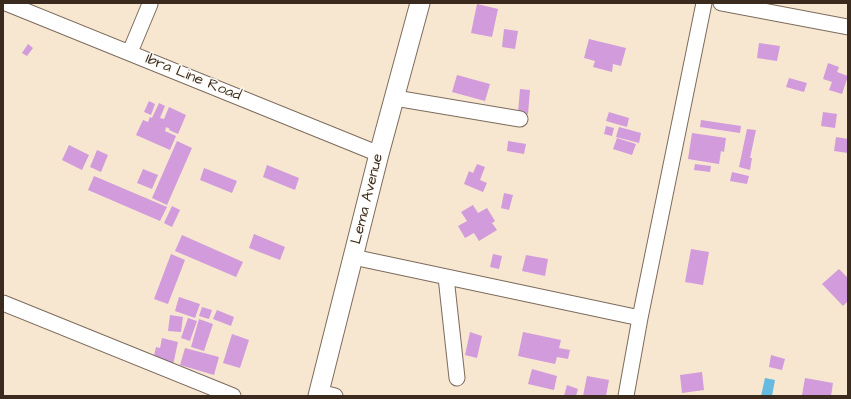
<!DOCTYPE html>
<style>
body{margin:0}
#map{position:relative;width:851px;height:399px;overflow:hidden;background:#f7e7d1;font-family:"Architects Daughter",sans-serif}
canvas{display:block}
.frame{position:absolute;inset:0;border:4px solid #3b2a1e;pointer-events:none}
</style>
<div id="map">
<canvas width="851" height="399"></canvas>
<div class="frame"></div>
</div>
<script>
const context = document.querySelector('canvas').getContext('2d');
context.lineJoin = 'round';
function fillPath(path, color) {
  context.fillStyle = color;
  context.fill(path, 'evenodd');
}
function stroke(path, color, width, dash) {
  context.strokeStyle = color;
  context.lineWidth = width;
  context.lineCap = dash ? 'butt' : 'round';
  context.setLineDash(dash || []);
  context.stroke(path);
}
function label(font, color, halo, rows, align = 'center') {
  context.font = font + ' "Architects Daughter",sans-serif';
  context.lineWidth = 3;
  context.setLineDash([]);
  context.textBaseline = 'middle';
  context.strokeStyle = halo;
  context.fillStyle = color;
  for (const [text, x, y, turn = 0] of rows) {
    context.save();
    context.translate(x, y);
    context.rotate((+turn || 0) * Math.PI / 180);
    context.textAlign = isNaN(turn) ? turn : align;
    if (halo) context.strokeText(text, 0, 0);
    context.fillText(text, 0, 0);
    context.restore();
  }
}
const water = new Path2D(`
 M765,378L775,380L772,396H761Z`);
const building = new Path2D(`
 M477,4L498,9L492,37L471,33Z
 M504,29L518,31L515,49L502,47Z
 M589,39L626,48L621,66L613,64L612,72L593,67L595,61L584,58Z
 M759,43L780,46L777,61L757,58Z
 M28,44L33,48L27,56L22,53Z
 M828,63L839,67L837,72L848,76L842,94L829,90L832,82L823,79Z
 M457,75L490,84L485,101L452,92Z
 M789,78L807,83L804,92L786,87Z
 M520,89L530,90L528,114L518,113Z
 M149,101L155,104L151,115L144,112Z
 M159,103L165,106L160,118L164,119L169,107L186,115L178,134L169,130L170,129L166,127L165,131L176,136L170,150L136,135L143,120L148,122L150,117L152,118Z
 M609,112L629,118L627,127L606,121Z
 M823,112L837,114L835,128L821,126Z
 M701,120L741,126L740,133L700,127Z
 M606,126L614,128L612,136L604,134Z
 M619,127L641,133L639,143L616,137Z
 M747,129L756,130L750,158H752L750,170L739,167Z
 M692,133L726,138L724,152L721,151L719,164L688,159Z
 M836,137L848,139V153L834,151Z
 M617,138L636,144L632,155L613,149Z
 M177,141L192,148L167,205L152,198Z
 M508,141L526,144L524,154L507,151Z
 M69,145L89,155L82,170L62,160Z
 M97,150L108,155L101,172L90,167Z
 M477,164L485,167L480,180L487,183L483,192L464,184L469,171L473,173Z
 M695,164L711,166L710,172L694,170Z
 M267,165L299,178L295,190L263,177Z
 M204,168L237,181L232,193L200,180Z
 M143,169L158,175L152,189L137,183Z
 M732,172L749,176L747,184L730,181Z
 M94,176L167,207L160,221L88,190Z
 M504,193L513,195L509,210L501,208Z
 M473,205L478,213L487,208L495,221L492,223L497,230L479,241L474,233L465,238L458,226L467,221L461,212Z
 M172,206L180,210L172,227L164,223Z
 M254,234L285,247L280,260L249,248Z
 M182,235L243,262L236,277L175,251Z
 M691,249L709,252L703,285L685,282Z
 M171,254L185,260L168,304L154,299Z
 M493,254L502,256L499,269L490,267Z
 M526,255L548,259L545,276L522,271Z
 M839,269L848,278V301L843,306L822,284Z
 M179,297L200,304L195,318L175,311Z
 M202,307L212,310L209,319L199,316Z
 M217,310L234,317L231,326L213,319Z
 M170,315L183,317L181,332L168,331Z
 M188,318L197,321L190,341L181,338Z
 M199,319L213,324L204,351L191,347Z
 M470,332L482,336L477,358L465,355Z
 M523,332L561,340L559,348L570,350L568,359L557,357L555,364L518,356Z
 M232,334L249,340L240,368L223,363Z
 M162,338L178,342L173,365L153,360L156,347L160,348Z
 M185,348L219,357L214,375L180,365Z
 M771,355L785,359L782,370L769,367Z
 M532,369L557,376L554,390L528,384Z
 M702,372L704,390L682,393L680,375Z
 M587,376L609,380L606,396H583Z
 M805,378L833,383L831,396L802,395Z
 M567,385L578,389L576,396H564Z`);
const minor = new Path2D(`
 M6,3L379,154
 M721,3L848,27
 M130,52L150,4
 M395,98L520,119
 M353,257L640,318
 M446,277L457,378
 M3,303L233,396
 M319,392L335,396
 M626,396L640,318L704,3`);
const major = new Path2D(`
 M318,396L379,154L420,3`);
const streetNames = [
 ["Ibra Line Road",193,78,22],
 ["Lema Avenue",368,199,-76]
];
fillPath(water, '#64bae1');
fillPath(building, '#d19bdc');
stroke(minor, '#7d6c5d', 17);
stroke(major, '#7d6c5d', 21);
stroke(minor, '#fff', 15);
stroke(major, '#fff', 19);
label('15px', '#3b2a1e', '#fdfcf7', streetNames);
</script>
